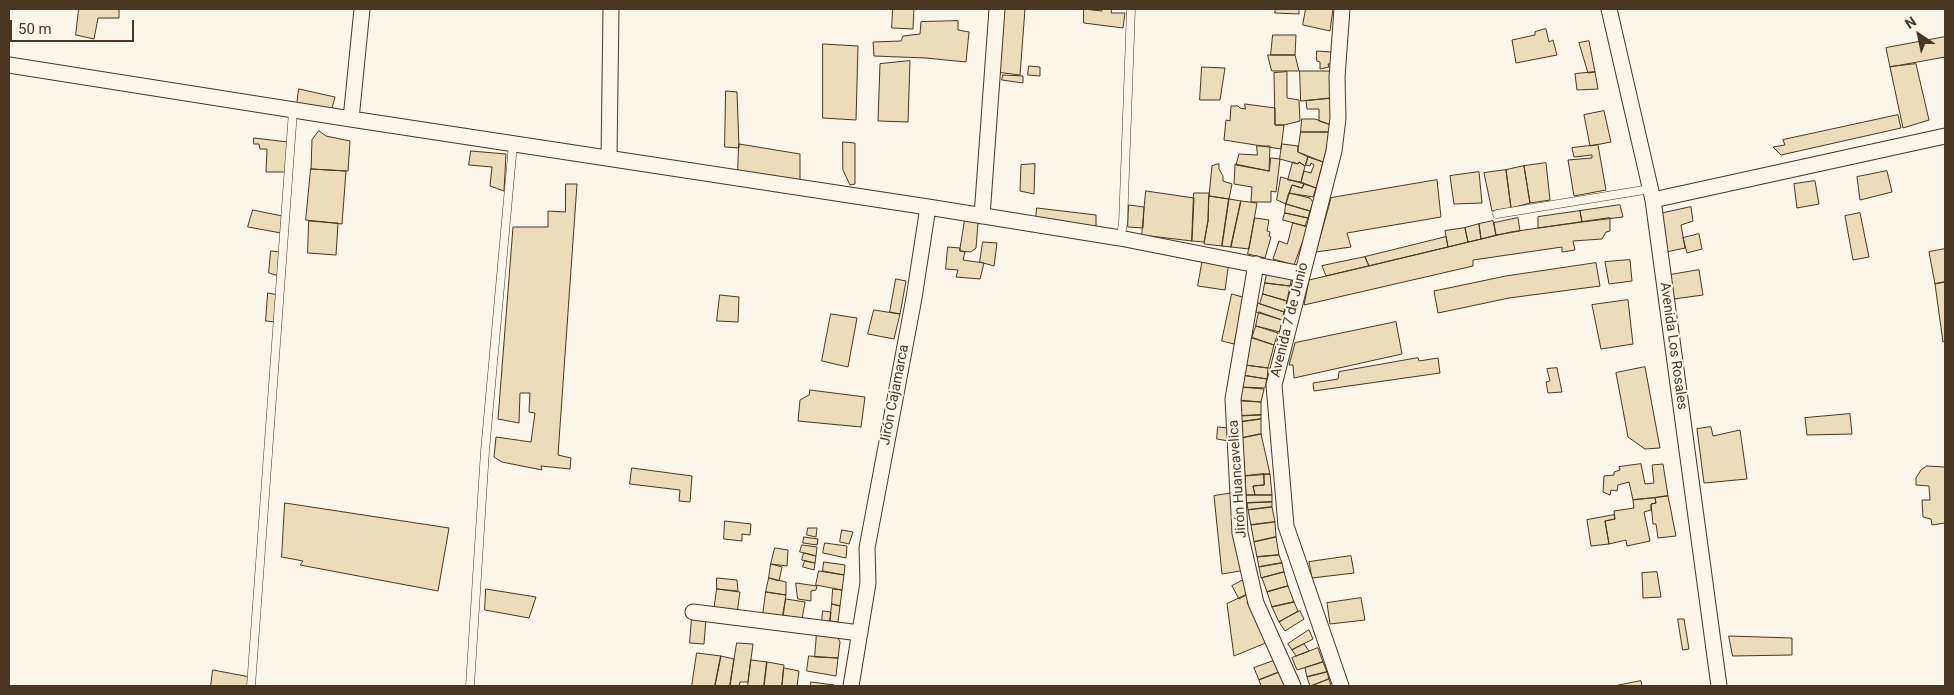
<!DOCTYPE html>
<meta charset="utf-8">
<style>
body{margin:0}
#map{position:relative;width:1954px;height:695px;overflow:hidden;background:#fbf6e9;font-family:Roboto,sans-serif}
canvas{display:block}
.frame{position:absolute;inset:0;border:10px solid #4a3520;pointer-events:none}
.north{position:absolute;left:1894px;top:10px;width:50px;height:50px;-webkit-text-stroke:4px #fbf6e9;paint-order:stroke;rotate:326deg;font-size:14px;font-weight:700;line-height:20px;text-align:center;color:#4a3520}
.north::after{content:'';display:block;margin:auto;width:18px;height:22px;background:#4a3520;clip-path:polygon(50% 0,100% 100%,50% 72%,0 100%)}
.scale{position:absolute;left:10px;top:20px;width:124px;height:22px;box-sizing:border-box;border:2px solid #4a3520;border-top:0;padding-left:6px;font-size:15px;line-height:18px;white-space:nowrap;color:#4a3520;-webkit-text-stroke:4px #fbf6e9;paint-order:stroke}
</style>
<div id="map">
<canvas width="1954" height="695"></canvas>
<div class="frame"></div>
<div class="north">N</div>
<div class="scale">50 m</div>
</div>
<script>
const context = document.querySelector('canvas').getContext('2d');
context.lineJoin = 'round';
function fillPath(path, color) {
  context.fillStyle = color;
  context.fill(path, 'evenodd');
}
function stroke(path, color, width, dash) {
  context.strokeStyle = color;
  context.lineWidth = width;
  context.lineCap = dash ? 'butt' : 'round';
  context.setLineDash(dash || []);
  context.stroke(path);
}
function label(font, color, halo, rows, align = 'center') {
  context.font = font + ' Roboto,sans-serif';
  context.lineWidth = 4;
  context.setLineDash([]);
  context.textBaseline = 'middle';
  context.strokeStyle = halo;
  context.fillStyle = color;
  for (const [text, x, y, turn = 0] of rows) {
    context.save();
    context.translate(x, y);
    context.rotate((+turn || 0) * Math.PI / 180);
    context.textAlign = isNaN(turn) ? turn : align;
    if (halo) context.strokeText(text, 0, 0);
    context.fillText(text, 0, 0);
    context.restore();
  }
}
const building = new Path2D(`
 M79,9H119V18H98L94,39L76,35Z
 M893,9H914L913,29L892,28Z
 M1000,9H1025L1020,75L996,72Z
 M1084,9L1102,11V9H1112L1111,13H1125L1123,28L1084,23Z
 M1276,9H1299V14L1275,13Z
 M1306,9H1333L1330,31L1303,25Z
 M958,21V30L969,32L966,62L926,58L874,56L873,42L901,41L903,36L920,34L921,22Z
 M1546,29L1549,42L1553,40L1557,55L1516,63L1512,40L1535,35V32Z
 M1273,35H1296L1295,55H1271Z
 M1945,37V57L1890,67L1886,48Z
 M1589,41L1595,72L1588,73L1579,43Z
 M823,44L858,46L856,120L823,118Z
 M1317,51L1331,52L1332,64H1328L1329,67L1320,69V62L1317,61Z
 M1268,55H1295L1299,71H1272Z
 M910,61L908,122L878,121L880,64Z
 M1916,64L1929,120L1903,128L1890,67Z
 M1029,66L1040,67V76L1028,75Z
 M1202,67L1225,68L1220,100H1200Z
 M1300,71H1331L1333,98L1301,101Z
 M1287,72V98L1299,100L1300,121L1284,125H1275L1274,73Z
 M1595,72L1598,89L1577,90L1575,74Z
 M1003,75L1023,76V83L1002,80Z
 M299,89L335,97L331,112L297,105Z
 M726,91L737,92L739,148L725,147Z
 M1333,98L1331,125L1319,121V109H1307L1306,101Z
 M1245,104L1275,108V125H1284L1281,149L1224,140L1226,120L1230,121L1231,106H1238L1240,108L1245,109Z
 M1604,111L1611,142L1590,146L1584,115Z
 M1898,115L1901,128L1781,155L1773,147L1785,145L1783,140Z
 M1302,119H1315L1331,125V132H1301Z
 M319,131L326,136L350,141L348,171L311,169L312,140Z
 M1301,132H1331L1323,162L1298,152Z
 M254,138L288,142L286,172H266L267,149H260L259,144H254Z
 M843,142L855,143V184L850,185L843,170Z
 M739,144L800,154V182L738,173Z
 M1282,144L1298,146V152L1308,157L1305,166L1299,162L1298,164L1280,159Z
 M1598,145L1606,190L1574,196L1568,160L1592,158V155L1574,157L1572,148Z
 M1257,146H1270L1269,171L1236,165L1239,154L1257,155Z
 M471,151L506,154L504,191L490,186L492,167L469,165Z
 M1308,157L1323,162L1316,188L1301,182L1304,171L1311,173L1314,165L1311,163L1310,166L1306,165Z
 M1271,158L1280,159L1276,192L1271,191V202H1251L1252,187L1234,184L1235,164L1269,171Z
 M1293,162L1298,164L1299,162L1305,166L1301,182L1288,180Z
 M1546,163L1550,200L1530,203L1524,166Z
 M1035,164L1034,194L1020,191L1021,165Z
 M1219,164V169L1223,176V181L1232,184L1229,199L1209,196L1212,166Z
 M1524,166L1530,203L1511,208L1506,170Z
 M311,169L346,171L342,224L306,220Z
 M1506,170L1511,208L1492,211L1484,173Z
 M1887,171L1892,192L1860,200L1857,177Z
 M1479,172L1482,203L1454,204L1450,176Z
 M1281,177L1304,184L1302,188L1292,185L1286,204L1277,200Z
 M1437,180L1441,217L1347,233L1351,247L1316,252L1331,198Z
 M1815,181L1819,204L1797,208L1794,184Z
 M566,184H577L558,455L571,458L570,469L541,466L542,470L502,462L494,457L496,437L531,442L535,413L529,412L530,393H520L519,423L498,419L513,227H548V211L565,212Z
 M1304,184L1316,188L1313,197L1289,193L1292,185L1302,188Z
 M1146,191L1194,198L1192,241L1142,235Z
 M1194,193H1209L1208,221L1204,242L1192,241Z
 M1289,193L1310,198L1313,202L1310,211L1286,204Z
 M1209,196L1229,199L1222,246L1204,244L1208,221Z
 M1229,199L1241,201L1231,247L1222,246Z
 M1241,201L1257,203L1249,249L1231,247Z
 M1286,204L1310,211L1308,218L1285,213Z
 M1129,205L1144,207L1143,228L1128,227Z
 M1620,205L1623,217L1582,222L1580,211Z
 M1691,207L1693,221L1681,225L1685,248L1666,252L1659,214Z
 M1037,208L1096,215V228L1036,218Z
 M253,210L282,216L281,233L248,227Z
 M1580,211L1582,222L1538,228V217Z
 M1285,213L1308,218L1305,226L1283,220Z
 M1860,213L1869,257L1853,260L1845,216Z
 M1255,218L1269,220L1267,231L1270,232L1269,236L1271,237L1265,258L1248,254Z
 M1518,218L1520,231L1496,235L1494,223Z
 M1610,218V231L1606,232L1602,239L1573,241L1575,250L1562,252V247L1473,260V266L1304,305L1309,280L1511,232Z
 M965,220L978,223L976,248L971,252L960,251Z
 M309,221L338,223L336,255L308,253Z
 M1493,221L1496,235L1481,239L1479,224Z
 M1293,223L1308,227L1294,265L1273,259L1279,241L1287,244Z
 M1479,224L1481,239L1468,242L1465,228Z
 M1465,228L1468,242L1448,247L1445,231Z
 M1699,234L1702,249L1687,253L1683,238Z
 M1446,237L1448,247L1369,266L1365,257Z
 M983,242L997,243L994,266L980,262Z
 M948,247L960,248V251L965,252L963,260L984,263L980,279L956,277L958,270L946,269Z
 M1945,249V282L1935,284L1929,252Z
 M271,251L281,252L279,276L269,273Z
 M1365,257L1369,266L1326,276L1322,266Z
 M1203,258L1229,262L1225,290L1198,286Z
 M1630,260L1632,281L1609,284L1605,262Z
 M1596,263L1600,286L1509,298L1438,313L1434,291L1506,276Z
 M1268,269L1292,276L1290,286L1265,283Z
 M1699,270L1703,295L1674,299L1670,275Z
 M896,279L906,281L900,314L890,312Z
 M1945,282V341L1943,342L1935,284Z
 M1265,283L1290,286L1287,301L1263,294Z
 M268,293L278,295L276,322L266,321Z
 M1232,294L1246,298L1234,344L1222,341Z
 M1263,294L1287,301L1284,312L1260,304Z
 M720,295L739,297L738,322L717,321Z
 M1628,300L1633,344L1601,349L1592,305Z
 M1258,303L1284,312L1282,320L1256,312Z
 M874,310L900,314L894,339L868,334Z
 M1259,312L1282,320L1280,332L1256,326Z
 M831,314L857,318L848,367L822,361Z
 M1396,322L1402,354L1294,378L1293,365H1289L1295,343Z
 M1256,326L1278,333L1274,345L1252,338Z
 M1251,337L1274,345L1268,368L1245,365Z
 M1418,358L1419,361L1438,358L1440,373L1314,391L1313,383L1338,379L1339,372Z
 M1245,365L1268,368L1267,379L1242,375Z
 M1645,367L1660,448L1645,449L1628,437L1616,373Z
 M1557,368L1562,392L1548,393L1546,382L1550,381L1547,369Z
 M1242,375L1267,379L1265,388L1241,387Z
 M1241,387L1264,389L1261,402L1238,400Z
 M810,390L865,397L861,427L798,421L800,400L809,395Z
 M1241,401L1261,402V415L1240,416Z
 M1850,414L1852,434L1807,435L1805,418Z
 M1261,415V419L1240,422V416Z
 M1261,419V434L1242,438L1240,422Z
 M1218,427L1229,428L1228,441L1217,439Z
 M1711,427L1713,436L1740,430L1747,479L1704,483L1697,429Z
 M1261,434L1270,474L1245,476L1242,438Z
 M1641,464L1645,484L1654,483L1652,465L1663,464L1668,496L1633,500L1629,482L1618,485L1617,491L1611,490L1610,495L1603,492L1604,476L1614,475V472L1620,470L1619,467Z
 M1927,466L1945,467V523L1932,525L1931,519L1923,517L1922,500H1930L1929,486L1916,485V478L1921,470Z
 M632,468L692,476L690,502L679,501L680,490L630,484Z
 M1264,474H1270L1272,495H1255L1253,486L1264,485Z
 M1264,474V485L1253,486L1255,495H1246L1245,476Z
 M1233,493L1246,570L1222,574L1214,496Z
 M1246,495H1272V502L1247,503Z
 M1668,496L1676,536L1658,538L1656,524H1653L1651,504L1656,503L1655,498Z
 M1655,498L1656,503L1651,504V510L1644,512L1650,541L1627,546L1626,540L1609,544L1605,521L1615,519L1614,511L1634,508L1633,500Z
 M1272,502V507L1248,510L1247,503Z
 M285,503L449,528L438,591L300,565L303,561L282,557Z
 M1272,507L1275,522L1251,525L1248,510Z
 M1614,515L1615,519L1605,521L1609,544L1591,546L1587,520Z
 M725,521L751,524L750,535L742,534V541L724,539Z
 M1275,522L1276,537L1254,542L1251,525Z
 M808,528H817L816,537L807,535Z
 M842,530L853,532L849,544L840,542Z
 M804,537L818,539L817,545L803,543Z
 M1276,537L1279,555L1257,557L1254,542Z
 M825,543L847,546L846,558L823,553Z
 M802,545L817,547L816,556L800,552Z
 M775,548L788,550L787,566L771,564Z
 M804,553L816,556L815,563L802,560Z
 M1279,555L1282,563L1259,567L1257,557Z
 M1351,556L1354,573L1312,578L1309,562Z
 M805,561L815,563L814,570L803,567Z
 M824,562L845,565L844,575L823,571Z
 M1282,563L1284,572L1261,578L1259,567Z
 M771,564L782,567L779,581L769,578Z
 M819,571L844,575L842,590L816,585Z
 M1284,572L1288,586L1267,592L1262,578Z
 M1657,572L1661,597L1643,598L1642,573Z
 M717,578L737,580L738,591L717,589Z
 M769,578L786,582V595L766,592Z
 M1247,578L1248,594L1239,599L1232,586Z
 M796,583L817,586L816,590L811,591V601L798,599Z
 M1288,586L1294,602L1272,607L1267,592Z
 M486,589L536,597L529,618L485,610Z
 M717,589L740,592L737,613L714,611Z
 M833,589L842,590L840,606L832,604Z
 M766,592L786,595L783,617L763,615Z
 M1248,594L1252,601L1247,602L1268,642L1234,656L1227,604Z
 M1361,598L1365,620L1330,624L1327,603Z
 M786,599L805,602L802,619L783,615Z
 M1294,602L1298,611L1279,622L1272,607Z
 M832,604L840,606L838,622L830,621Z
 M823,611L831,612L830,621H822Z
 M1300,611L1304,619L1285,631L1279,622Z
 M692,616L706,618L704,644L690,643Z
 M1678,619H1684L1689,649L1683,650Z
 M1309,630L1313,639L1292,650L1288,644Z
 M817,632L836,634L840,642L838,658L815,657Z
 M1729,636L1792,638V655L1733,656Z
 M737,643L753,644L748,682H740L739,686H730Z
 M1304,644L1309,651L1296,656L1292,650Z
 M1318,648L1323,662L1297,670L1292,658Z
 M697,653L721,656L715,686H692Z
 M721,656L734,659L730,686H715Z
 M809,656L838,658L836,676L807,671Z
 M751,660L767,662L764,686H748Z
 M1276,660L1282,671L1259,680L1254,668Z
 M767,662L784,665L782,686H764Z
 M1323,662L1327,672L1307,677L1305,668Z
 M784,668L799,671L797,686H782Z
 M213,670L250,677L249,686H211Z
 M1282,671L1288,686H1261L1259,680Z
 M1327,672L1329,679L1310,686L1307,677Z
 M1329,679L1331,686H1312Z
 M1641,681L1642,686H1614Z
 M811,682L834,685V686H811Z`);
const lane = new Path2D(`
 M1497,214L1650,189
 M1120,238L1123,224L1131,9
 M251,686L293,111
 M470,686L485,451L513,144`);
const street = new Path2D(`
 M1609,9L1653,200L1719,686
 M9,65L351,119L928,207L1120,238L1302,274
 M351,119L362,9
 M609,158L611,9
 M1653,200L1945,136
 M982,216L997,9
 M1256,264L1233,399L1240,533L1256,603L1293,686
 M693,612L860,633
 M851,686L868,583L867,548L914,298L928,207
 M1341,686L1286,526L1274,385L1334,151L1338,118L1337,77L1342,9`);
const streetNames = [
 ["Avenida 7 de Junio",1290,320,-76],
 ["Avenida Los Rosales",1673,346,82],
 ["Jirón Cajamarca",895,395,-79],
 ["Jirón Huancavelica",1238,479,-94]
];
fillPath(building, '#ecdcbc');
stroke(building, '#4a3520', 1);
stroke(lane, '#4a3520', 9);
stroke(street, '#4a3520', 17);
stroke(lane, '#fbf6e9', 8);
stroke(street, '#fbf6e9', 15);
label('14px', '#4a3520', '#fbf6e9', streetNames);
</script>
